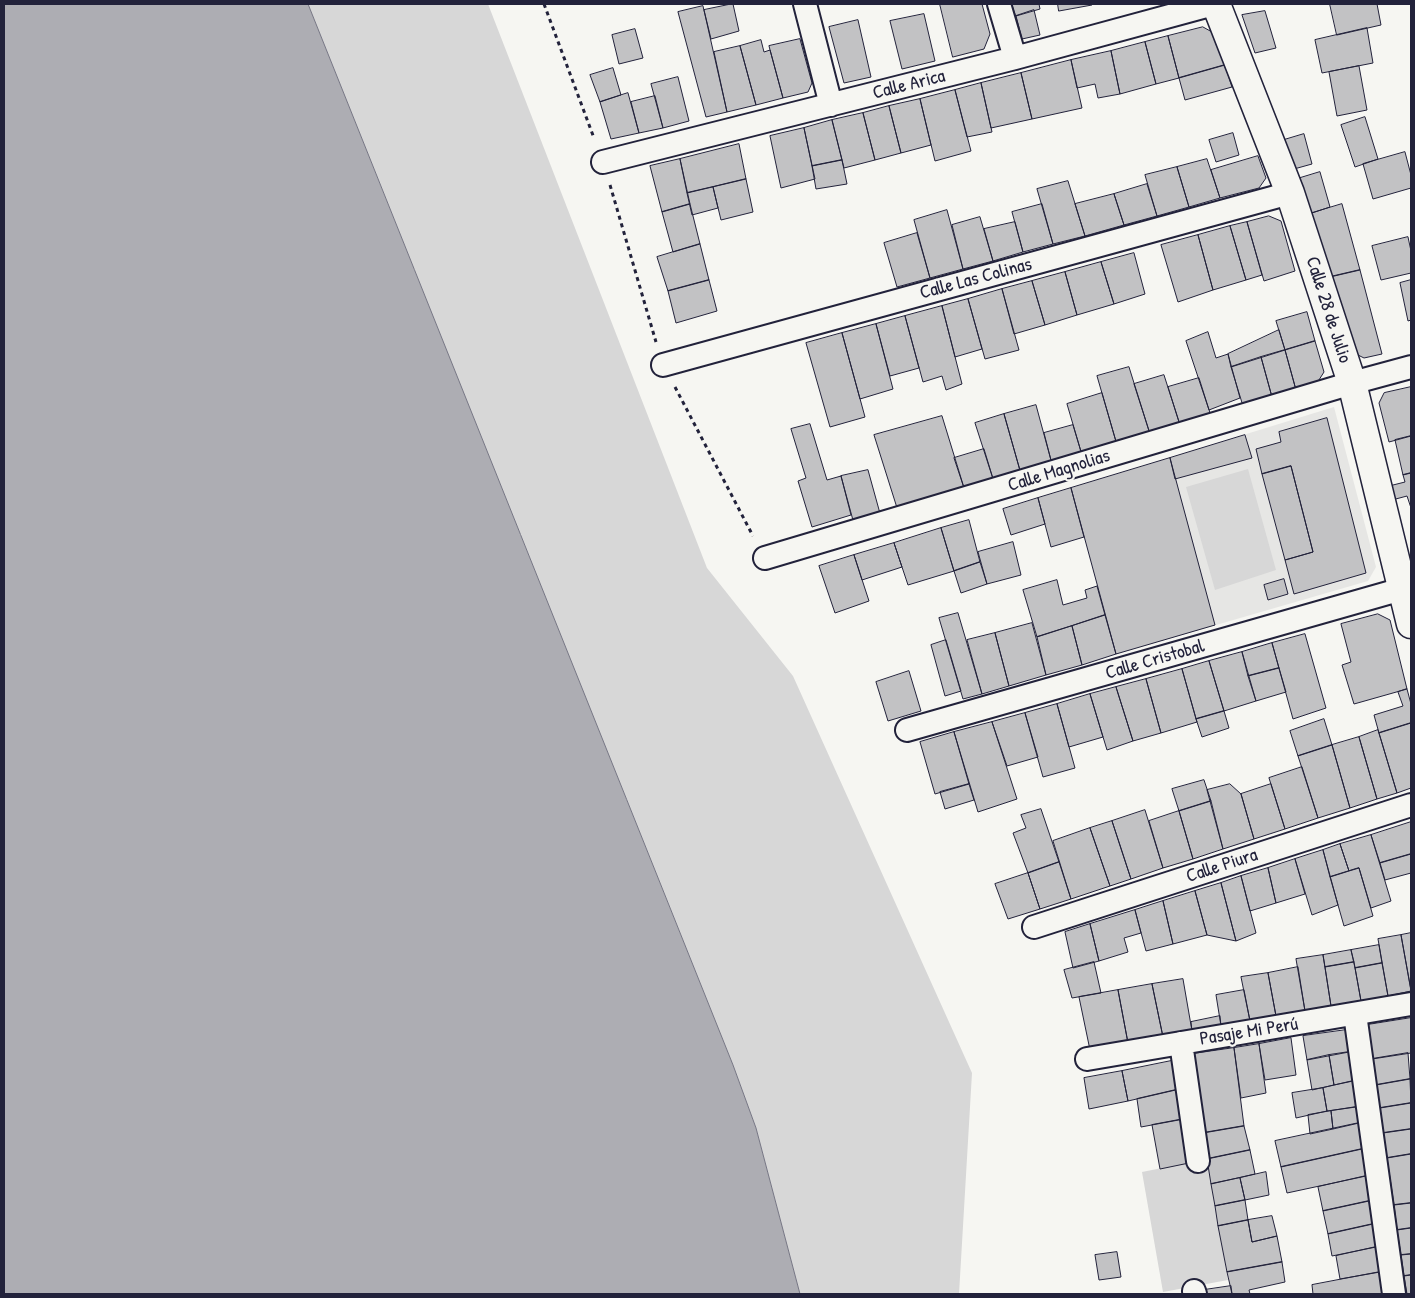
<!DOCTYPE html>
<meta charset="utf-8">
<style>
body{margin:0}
#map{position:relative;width:1415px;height:1298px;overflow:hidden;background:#f6f6f2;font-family:"Patrick Hand",sans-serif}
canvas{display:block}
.frame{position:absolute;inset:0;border:5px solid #22223b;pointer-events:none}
</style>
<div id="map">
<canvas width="1415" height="1298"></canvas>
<div class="frame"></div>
</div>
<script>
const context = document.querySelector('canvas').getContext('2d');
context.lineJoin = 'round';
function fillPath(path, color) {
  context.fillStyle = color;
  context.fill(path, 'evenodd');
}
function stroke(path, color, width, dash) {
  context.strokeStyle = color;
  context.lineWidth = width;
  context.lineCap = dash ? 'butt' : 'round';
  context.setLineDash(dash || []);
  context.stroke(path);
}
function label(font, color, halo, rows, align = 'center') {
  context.font = font + ' "Patrick Hand",sans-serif';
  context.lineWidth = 4.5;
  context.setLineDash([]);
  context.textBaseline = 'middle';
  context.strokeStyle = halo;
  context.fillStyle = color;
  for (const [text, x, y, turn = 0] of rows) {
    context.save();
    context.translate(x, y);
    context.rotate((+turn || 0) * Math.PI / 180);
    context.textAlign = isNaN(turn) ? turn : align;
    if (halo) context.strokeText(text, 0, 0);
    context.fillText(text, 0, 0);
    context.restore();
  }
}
const built = new Path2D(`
 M1334,407L1376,567L1368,581L1116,654L1071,488Z`);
const green = new Path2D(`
 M308,4H488L707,568L793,676L972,1073L959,1294H800L756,1128L733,1065Z
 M1248,469L1276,570L1215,590L1186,487Z
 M1207,1159L1228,1280L1163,1292L1142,1172Z`);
const water = new Path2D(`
 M4,4H308L733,1065L756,1128L800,1294H4Z`);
const building = new Path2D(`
 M733,4L739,31L711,39L704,10Z
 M940,4H982L990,34L984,49L953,57Z
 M1012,4H1039L1040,9L1016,16Z
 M1058,4H1092V5L1059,11Z
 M1330,4H1377L1381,25L1337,35Z
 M703,6L727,112L706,117L678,12Z
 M1034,10L1040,35L1022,39L1016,16Z
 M1265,11L1276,48L1255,53L1242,15Z
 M924,14L935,61L902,69L890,21Z
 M858,20L871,77L844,83L829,27Z
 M1203,27L1212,32L1225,65L1179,78L1168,36Z
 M1367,28L1373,63L1322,73L1315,40Z
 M635,29L643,58L619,64L612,35Z
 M1168,36L1179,78L1156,84L1145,42Z
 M800,39L812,83L808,92L783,98L769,46Z
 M761,40L764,52L770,50L783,98L756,105L740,46Z
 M1145,42L1156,84L1120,94L1111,51Z
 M740,46L756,105L727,112L714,52Z
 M1111,51L1120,94L1098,98L1095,84L1077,88L1071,60Z
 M1071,60L1082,108L1032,119L1021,73Z
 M1225,65L1232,87L1185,100L1179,78Z
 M1359,66L1367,110L1337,116L1329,72Z
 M613,68L621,95L600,102L590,75Z
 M1021,73L1032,119L991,128L981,83Z
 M678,77L689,121L663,128L651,84Z
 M981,83L992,132L967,137L955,90Z
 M955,90L971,151L935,161L920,99Z
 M628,93L639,133L611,139L600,102Z
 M655,96L663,128L639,133L631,102Z
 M920,99L931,145L901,153L889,106Z
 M889,106L901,153L875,160L863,113Z
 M863,113L875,160L844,168L832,120Z
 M1365,117L1378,159L1355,167L1341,125Z
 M832,120L842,160L812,166L804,128Z
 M804,128L815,179L781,188L770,136Z
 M1233,133L1239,155L1216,162L1209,140Z
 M1304,134L1312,164L1294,169L1284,140Z
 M739,144L746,179L687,193L680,159Z
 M1405,152L1411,175V188L1373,199L1363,164Z
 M1258,156L1266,178L1259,188L1220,198L1211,170Z
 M680,159L690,204L662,212L650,166Z
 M1207,159L1220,198L1189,207L1177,167Z
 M842,160L847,184L816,189L812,166Z
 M1177,167L1189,207L1157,216L1145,175Z
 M1320,172L1330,207L1309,214L1297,179Z
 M746,179L753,212L721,220L713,187Z
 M1068,181L1085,236L1053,244L1037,189Z
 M1147,184L1157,216L1124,225L1114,194Z
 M713,187L718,208L692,215L687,193Z
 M1114,194L1124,225L1085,236L1075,204Z
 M690,204L700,244L673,252L662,212Z
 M1042,204L1053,244L1023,252L1012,212Z
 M1342,204L1360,270L1330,277L1309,214Z
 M947,210L963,269L930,278L914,220Z
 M1269,216L1281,221L1295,271L1264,281L1247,222Z
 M980,217L993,261L963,269L952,225Z
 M1015,222L1023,252L993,261L984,229Z
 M1247,222L1262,275L1246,280L1230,226Z
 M1230,226L1246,280L1213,290L1198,235Z
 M917,233L930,278L897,287L884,243Z
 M1198,235L1213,290L1178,302L1161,245Z
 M1408,237L1411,251V273L1381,280L1372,246Z
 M700,244L709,280L668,291L657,257Z
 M1134,253L1145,294L1114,304L1101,262Z
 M1101,262L1114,304L1077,315L1065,272Z
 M1360,270L1382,354L1364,358L1356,354L1330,277Z
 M1065,272L1077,315L1045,325L1032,281Z
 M709,280L717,311L676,323L668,291Z
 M1411,280V320L1408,321L1400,283Z
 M1032,281L1045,325L1014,334L1002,289Z
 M1002,289L1019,350L985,359L968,299Z
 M968,299L982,349L955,357L942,306Z
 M942,306L962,384L946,390L942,376L923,382L905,316Z
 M1307,312L1315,341L1285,350L1276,321Z
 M905,316L919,368L890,376L876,324Z
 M876,324L893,389L860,399L842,333Z
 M1279,330L1285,350L1231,367L1228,354Z
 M1208,332L1216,358L1228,354L1240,398L1209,410L1186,341Z
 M842,333L865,417L830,427L806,343Z
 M1315,341L1324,372L1317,383L1296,390L1285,350Z
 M1285,350L1296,390L1272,397L1261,357Z
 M1261,357L1272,397L1243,406L1231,367Z
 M1129,367L1150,434L1117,445L1097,376Z
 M1164,375L1180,425L1150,434L1134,384Z
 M1199,378L1211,416L1180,425L1168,387Z
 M1411,387V436L1389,442L1379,403L1384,393Z
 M1102,393L1117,445L1082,455L1067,404Z
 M1036,405L1052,464L1021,474L1004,414Z
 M1004,414L1021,474L994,482L975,423Z
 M942,416L965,491L898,511L874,435Z
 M1327,418L1366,573L1294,594L1285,560L1313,552L1291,466L1262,474L1256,449L1281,442L1279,432Z
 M810,424L827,480L841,476L851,515L812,527L798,481L806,478L791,429Z
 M1073,425L1082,455L1052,464L1044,433Z
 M1245,435L1252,458L1175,479L1170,458Z
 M1411,436V473L1403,475L1395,440Z
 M984,449L994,482L965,491L954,458Z
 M1170,458L1215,625L1116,654L1071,488Z
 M1291,466L1313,552L1285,560L1262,474Z
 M868,470L881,517L854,524L841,476Z
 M1411,473V508L1407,496L1392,500L1389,486L1405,482L1403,475Z
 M1071,488L1084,537L1051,547L1038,498Z
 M1038,498L1045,524L1011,535L1003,509Z
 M969,520L980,562L954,571L941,528Z
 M941,528L954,571L908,585L894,543Z
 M1013,542L1021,575L987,584L978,552Z
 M894,543L902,567L862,580L854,555Z
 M854,555L869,601L835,613L819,566Z
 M980,562L987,584L961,593L954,571Z
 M1284,579L1288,594L1268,600L1264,585Z
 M1057,580L1063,605L1087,598L1085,590L1097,586L1105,615L1037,637L1023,590Z
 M958,613L982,694L963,699L939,618Z
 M1378,614L1390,620L1407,689L1354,704L1342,665L1351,662L1341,624Z
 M1105,615L1116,654L1082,665L1072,626Z
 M1032,623L1046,675L1009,686L995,633Z
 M1072,626L1082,665L1046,675L1037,637Z
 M995,633L1009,686L982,694L967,640Z
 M1305,634L1326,708L1293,719L1272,643Z
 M946,640L961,691L945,696L931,645Z
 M1272,643L1279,668L1248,676L1242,652Z
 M1242,652L1256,701L1224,711L1209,661Z
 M1209,661L1224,711L1196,719L1182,669Z
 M1279,668L1286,692L1256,701L1248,676Z
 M1182,669L1197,722L1161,733L1146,679Z
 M909,671L921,711L888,721L876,682Z
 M1146,679L1161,733L1133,741L1116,687Z
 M1116,687L1133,741L1107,750L1090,694Z
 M1407,689L1411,704V723L1379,733L1374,715L1403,706L1398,692Z
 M1090,694L1103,737L1069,747L1057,704Z
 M1057,704L1075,768L1043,777L1025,713Z
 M1224,711L1229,728L1202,737L1196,719Z
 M1025,713L1038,757L1007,766L992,722Z
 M1324,719L1332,745L1298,756L1290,731Z
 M992,722L1017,799L978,812L954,732Z
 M1411,723V788L1397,793L1379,733Z
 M1378,730L1397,793L1377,799L1359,737Z
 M954,732L969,784L935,794L920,742Z
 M1359,737L1377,799L1350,808L1332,745Z
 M1332,745L1350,808L1318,818L1298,756Z
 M1302,767L1318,818L1285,829L1269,778Z
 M1204,780L1211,801L1179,811L1172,789Z
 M969,784L974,800L945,809L940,792Z
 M1230,784L1241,794L1254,839L1223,849L1207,790Z
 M1271,784L1285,829L1254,839L1241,794Z
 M1211,801L1223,849L1193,859L1179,811Z
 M1041,809L1059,862L1028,873L1013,833L1026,828L1021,815Z
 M1145,810L1163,868L1131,879L1112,821Z
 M1179,811L1193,859L1163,868L1149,821Z
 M1112,821L1131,879L1110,886L1090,828Z
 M1411,822V854L1380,863L1371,835Z
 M1090,828L1110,886L1071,899L1053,841Z
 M1371,835L1391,901L1371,908L1359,868L1349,871L1340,844Z
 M1340,844L1349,871L1330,877L1323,850Z
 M1323,850L1338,905L1312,915L1295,859Z
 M1411,854V873L1385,880L1380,863Z
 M1295,859L1305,894L1276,903L1268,868Z
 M1059,862L1071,899L1040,909L1028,873Z
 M1268,868L1276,903L1250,911L1241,876Z
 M1359,868L1373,916L1344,926L1330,877Z
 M1028,873L1040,909L1008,919L995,884Z
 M1241,876L1256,933L1236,941L1221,883Z
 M1221,883L1236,941L1207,935L1195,891Z
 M1195,891L1207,935L1173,944L1163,901Z
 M1163,901L1173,944L1146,951L1135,910Z
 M1135,910L1141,933L1124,938L1128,952L1099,961L1090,924Z
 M1090,924L1099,961L1073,968L1065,932Z
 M1411,933V990L1401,935Z
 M1401,935L1411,991L1388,996L1378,939Z
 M1379,945L1382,963L1355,968L1351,950Z
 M1351,950L1354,962L1325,967L1323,955Z
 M1323,955L1331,1006L1305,1011L1296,959Z
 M1094,962L1101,993L1072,998L1064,970Z
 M1354,962L1361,1001L1331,1006L1325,967Z
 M1382,963L1388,996L1361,1001L1355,968Z
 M1298,967L1305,1011L1276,1016L1268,973Z
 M1268,973L1276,1016L1250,1021L1241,977Z
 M1183,979L1192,1031L1163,1037L1152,984Z
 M1152,984L1163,1037L1128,1043L1118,990Z
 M1118,990L1128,1043L1090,1050L1079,997Z
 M1244,990L1250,1021L1221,1026L1216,995Z
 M1220,1016L1221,1026L1192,1031L1191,1022Z
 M1411,1018V1053L1372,1059L1367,1025Z
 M1346,1030L1349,1052L1307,1060L1303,1036Z
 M1291,1038L1296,1075L1265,1080L1259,1044Z
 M1259,1044L1266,1093L1241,1098L1234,1048Z
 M1234,1048L1244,1126L1203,1133L1192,1054Z
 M1349,1052L1353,1081L1334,1085L1329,1055Z
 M1408,1053L1410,1079L1376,1085L1372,1059Z
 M1329,1055L1334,1085L1312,1090L1307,1060Z
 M1176,1060L1180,1089L1128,1101L1122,1071Z
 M1122,1071L1128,1101L1089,1109L1084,1078Z
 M1410,1079L1411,1103L1380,1108L1376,1085Z
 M1353,1081L1356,1107L1327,1111L1323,1088Z
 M1323,1088L1327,1111L1296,1118L1292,1093Z
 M1180,1089L1184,1119L1141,1127L1137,1099Z
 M1411,1103V1129L1383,1133L1380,1108Z
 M1356,1107L1359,1123L1333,1129L1331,1111Z
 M1331,1111L1333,1129L1310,1134L1308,1115Z
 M1184,1119L1189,1163L1160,1169L1152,1125Z
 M1359,1123L1362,1149L1281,1167L1275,1141Z
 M1244,1126L1250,1150L1207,1159L1203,1133Z
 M1411,1129V1154L1387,1158L1383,1133Z
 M1362,1149L1366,1176L1287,1193L1281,1167Z
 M1250,1150L1255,1174L1211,1184L1207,1159Z
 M1411,1154V1203L1394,1205L1387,1158Z
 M1266,1172L1269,1195L1245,1200L1240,1178Z
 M1366,1176L1369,1201L1323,1211L1318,1187Z
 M1240,1178L1245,1200L1215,1206L1211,1184Z
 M1245,1200L1248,1220L1218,1226L1215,1206Z
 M1369,1201L1373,1224L1328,1234L1323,1211Z
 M1411,1203V1228L1397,1230L1394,1205Z
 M1272,1216L1277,1236L1252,1242L1248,1220Z
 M1248,1220L1252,1242L1277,1236L1282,1262L1227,1272L1218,1226Z
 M1373,1224L1376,1247L1332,1256L1328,1234Z
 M1411,1228V1254L1401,1255L1397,1230Z
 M1376,1247L1380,1272L1340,1279L1336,1256Z
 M1117,1252L1121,1277L1099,1280L1095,1255Z
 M1411,1254V1275L1404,1276L1401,1255Z
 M1282,1262L1285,1282L1249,1290L1250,1294H1232L1227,1272Z
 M1380,1272L1383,1294H1313L1312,1285Z
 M1411,1275V1294H1407L1404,1276Z
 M1231,1286L1232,1294H1204V1290Z`);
const path = new Path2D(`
 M544,4L594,138
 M610,185L656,342
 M675,387L753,536`);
const street = new Path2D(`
 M805,4L831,105
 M999,4L1015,58
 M603,162L1015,58L1214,4
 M663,365L1290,193
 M765,558L1352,383L1411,367
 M907,730L1402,589
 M1034,927L1411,805
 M1355,1014L1394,1294
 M1181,1043L1198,1161
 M1087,1059L1411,1004
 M1194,1291L1195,1294`);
const secondary = new Path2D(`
 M1216,4L1290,193L1352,383L1411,624`);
const streetNames = [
 ["Calle Arica",909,85,-14],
 ["Calle Las Colinas",976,279,-15],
 ["Calle 28 de Julio",1328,310,72],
 ["Calle Magnolias",1059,471,-17],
 ["Calle Cristobal",1155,660,-16],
 ["Calle Piura",1222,866,-18],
 ["Pasaje Mi Perú",1249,1032,-9]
];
fillPath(built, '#e6e6e4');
fillPath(green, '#d7d7d7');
fillPath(water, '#adadb3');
stroke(water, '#757583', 1);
fillPath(building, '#c2c2c4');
stroke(building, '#22223b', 1);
stroke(street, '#22223b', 26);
stroke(secondary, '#22223b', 31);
stroke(path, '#22223b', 3, [4, 4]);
stroke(street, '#f6f6f2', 22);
stroke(secondary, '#f6f6f2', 28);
label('19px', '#22223b', '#f6f6f2', streetNames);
</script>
